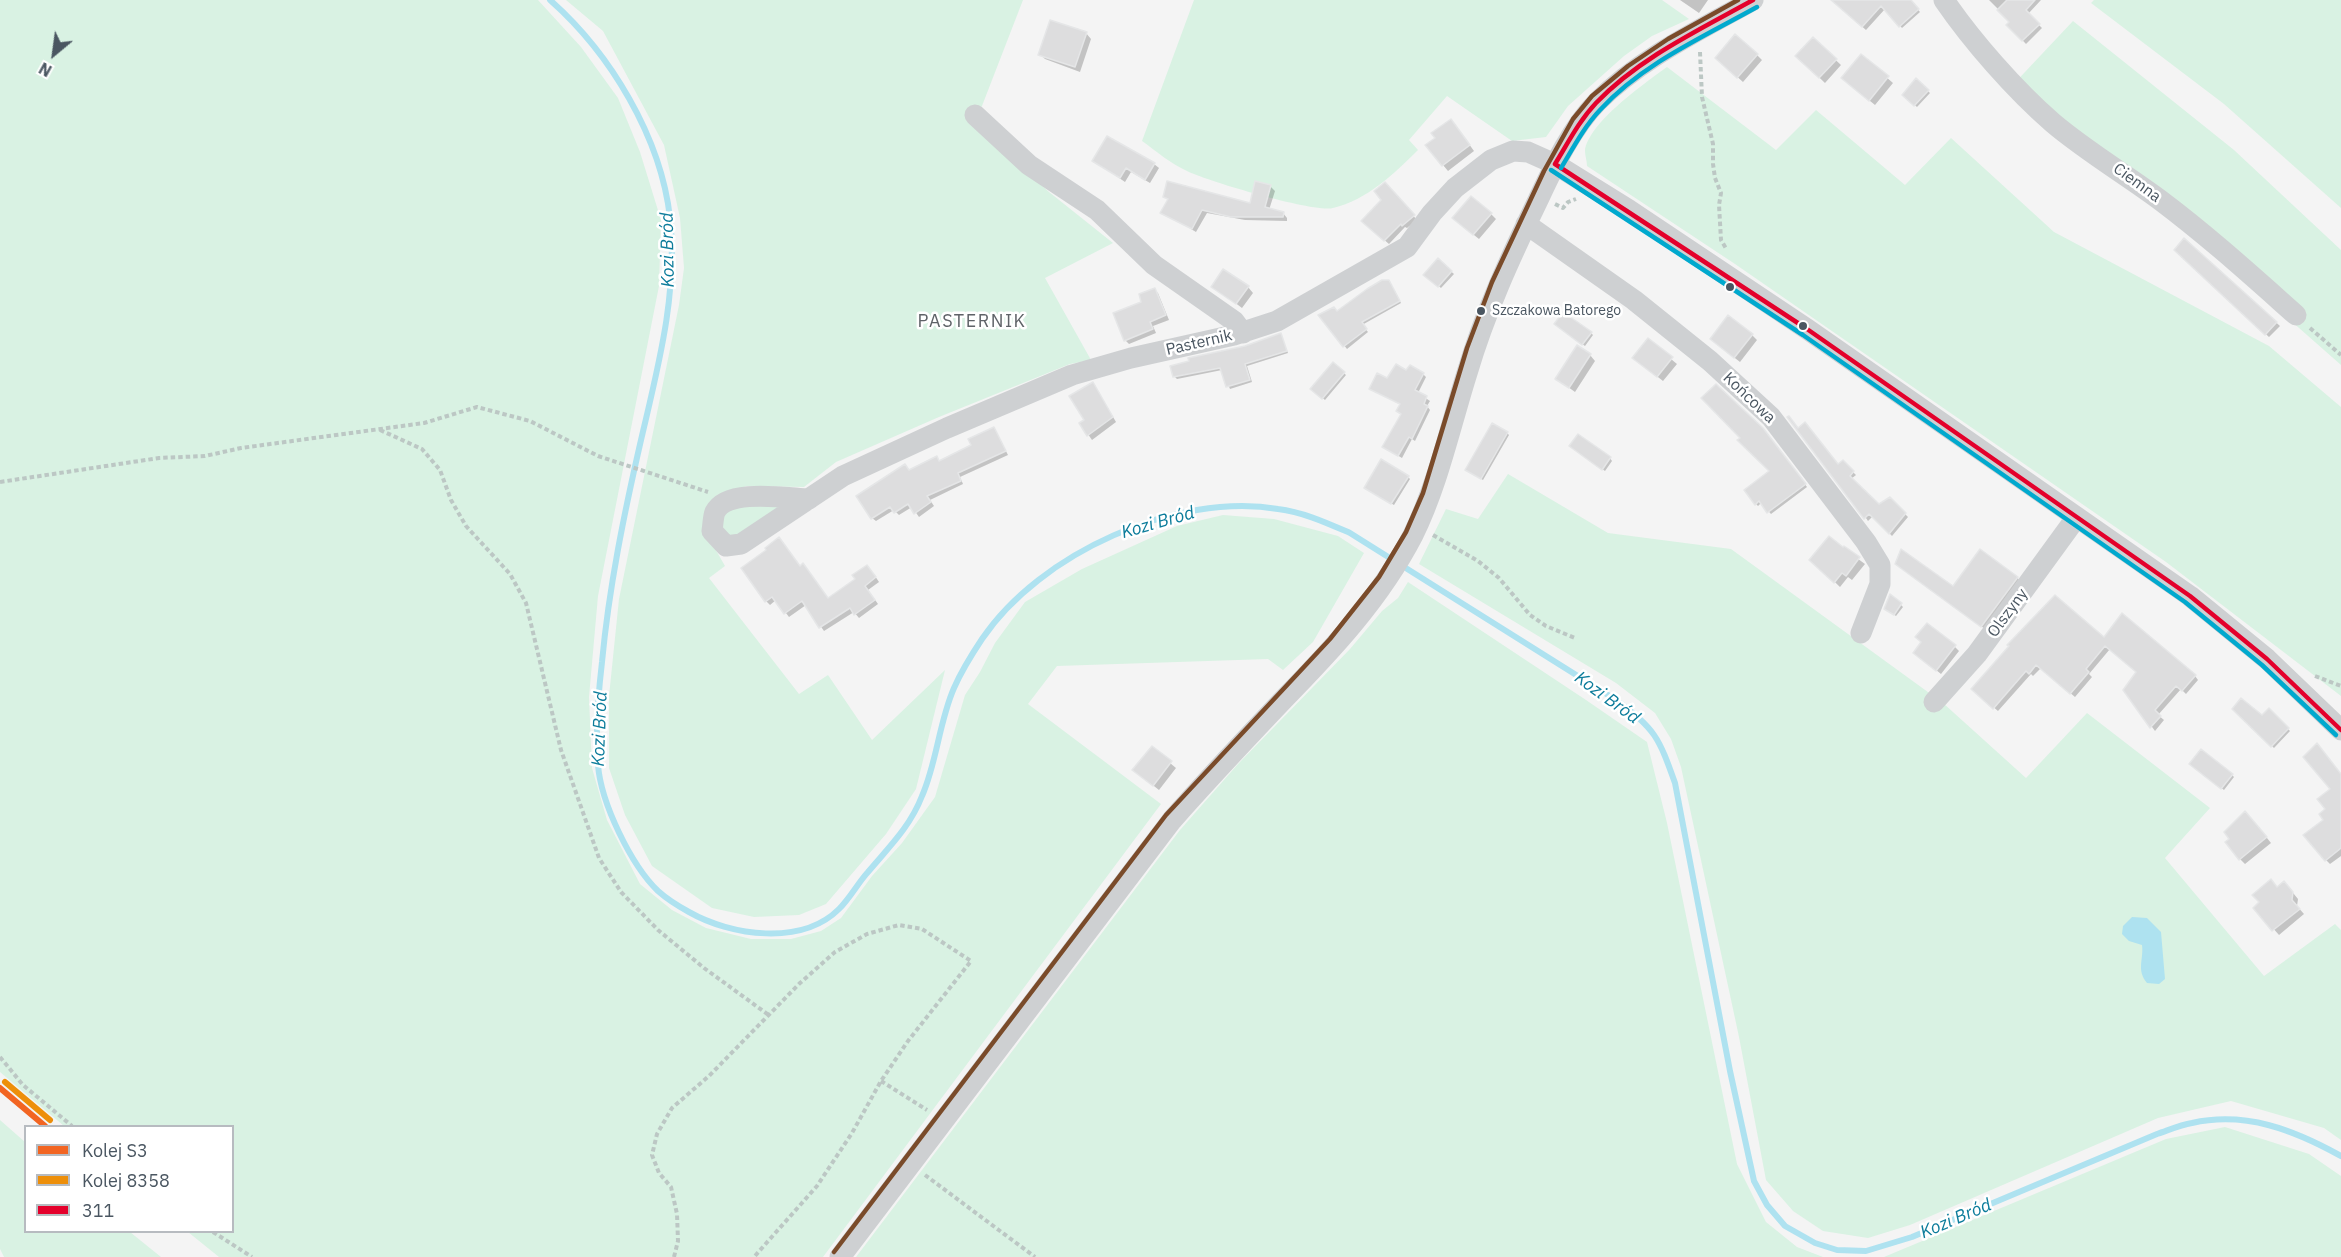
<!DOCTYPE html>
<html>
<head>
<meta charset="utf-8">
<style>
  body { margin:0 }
  #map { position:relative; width:2341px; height:1257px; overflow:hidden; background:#f4f4f4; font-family:"IBM Plex Sans",sans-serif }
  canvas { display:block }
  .legend { position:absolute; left:24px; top:1125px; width:210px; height:108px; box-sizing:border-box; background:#fff; border:2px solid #b7bbc0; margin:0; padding:8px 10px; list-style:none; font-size:18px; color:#4a5661 }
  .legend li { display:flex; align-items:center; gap:12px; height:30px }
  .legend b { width:30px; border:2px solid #b7bbc0 }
  .north { position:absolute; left:24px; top:24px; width:60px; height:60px; -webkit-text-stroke:4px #fff; paint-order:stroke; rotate:209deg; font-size:16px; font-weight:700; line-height:24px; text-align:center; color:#4a5661 }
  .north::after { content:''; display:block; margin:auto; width:21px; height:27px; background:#4a5661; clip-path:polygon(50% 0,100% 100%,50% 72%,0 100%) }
</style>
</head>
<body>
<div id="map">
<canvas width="2341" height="1257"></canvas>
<ul class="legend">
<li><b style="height:8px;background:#f26522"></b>Kolej S3</li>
<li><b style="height:8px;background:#ed8f0a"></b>Kolej 8358</li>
<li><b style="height:8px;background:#e4002b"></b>311</li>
</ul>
<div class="north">N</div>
</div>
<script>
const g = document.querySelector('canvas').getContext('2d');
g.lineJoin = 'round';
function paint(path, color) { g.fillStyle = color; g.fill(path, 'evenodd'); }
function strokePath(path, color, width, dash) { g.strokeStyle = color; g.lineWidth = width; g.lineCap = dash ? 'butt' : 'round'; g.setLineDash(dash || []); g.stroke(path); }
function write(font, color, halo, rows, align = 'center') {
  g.font = font + ' "IBM Plex Sans",sans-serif'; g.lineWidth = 5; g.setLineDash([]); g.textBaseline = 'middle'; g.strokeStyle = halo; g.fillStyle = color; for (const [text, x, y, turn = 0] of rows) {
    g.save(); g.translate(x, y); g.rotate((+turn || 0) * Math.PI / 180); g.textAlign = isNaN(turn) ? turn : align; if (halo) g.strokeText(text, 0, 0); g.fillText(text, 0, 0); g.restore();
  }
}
const green = new Path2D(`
  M0,0H538L581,47L618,98L640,152L661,220L659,286L598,596L589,697L592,768L607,820L640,884L672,910L706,928L751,939H791L821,931L841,918L872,876L902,843L935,797L965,695L980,672L995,643L1025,602L1082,569L1177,526L1223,515L1274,519L1338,536L1364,553L1313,642L1283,670L1268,659L1057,666L1028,704L1161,804L823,1257H219L188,1232H232V1126H64L0,1072Z
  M566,0H1023L975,124L1049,192L1113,243L1045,278L1091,360L1070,364L939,417L836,462L804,487L747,486L723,493L705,531L725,566L709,578L799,694L828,675L872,740L945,670L916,789L886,834L826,904L799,915L754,917L712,908L652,866L625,815L609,768V696L619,599L679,305L684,268L680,218L664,145L603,31Z
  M1194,0H1662L1689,19L1652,36L1624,56L1568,106L1546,137L1512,141L1447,96L1409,140L1418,150C1394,174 1367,200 1333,208C1314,213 1207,181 1187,171C1171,164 1156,151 1142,141Z
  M2094,0H2341V208L2224,104L2091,3Z
  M2073,21L2234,150L2341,250V365L2180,223L2009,89Z
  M1667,67L1776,150L1816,110L1905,185L1951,138L2054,232L2269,346L2341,407V696L2166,562L1735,264L1587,166C1587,161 1585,156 1585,151C1588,123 1645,83 1667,67Z
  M1508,474L1608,533L1731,549L1943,703L2026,778L2087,713L2210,808L2165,858L2264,976L2335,924L2341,930V1140L2324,1128L2231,1101L2158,1118L1910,1225L1868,1238L1823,1231L1793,1211L1766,1180L1739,1037L1681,767L1671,739L1655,713L1616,683L1419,564L1446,509L1478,519Z
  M785,504L737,536L730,538L721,532V514L728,506Z
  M1408,582L1586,700L1647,742L1667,823L1737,1164L1766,1222L1797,1247L1823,1257H856L1180,830L1238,764L1350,649L1382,611L1398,598Z
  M0,1120L25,1142L26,1232H130L161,1257H4L0,1249Z
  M2225,1127L2309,1154L2341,1176V1257H1884L2166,1139Z`);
const water = new Path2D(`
  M2132,917L2147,918L2161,932L2165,979L2159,984L2147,983C2136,970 2144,959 2142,945L2129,941L2122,934L2123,926Z`);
const shadow = new Path2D(`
  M1680,0H1708L1699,13Z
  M1832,0H1909L1920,12L1902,28L1885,9L1866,30Z
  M1989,0H2041L2028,14L2042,28L2026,44L2008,25L2011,22Z
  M1086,33L1091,39L1080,72L1045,59L1040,54Z
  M1813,39L1841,65L1825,83L1797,56Z
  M1757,55L1762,60L1743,82L1722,63Z
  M1862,56L1893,83L1875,105L1848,83Z
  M1916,80L1930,93L1917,107L1904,95Z
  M1456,126L1474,151L1448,171L1443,165L1437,138Z
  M1094,161L1154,164L1159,168L1150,183L1131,172L1125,182Z
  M1385,184L1417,220L1407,228L1405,227L1389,244L1367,225L1383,200Z
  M1270,186L1275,191L1269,210L1283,213L1287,218V221L1245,220L1207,213L1196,232L1162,212L1169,201L1165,197L1251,205Z
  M1491,214L1496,219L1479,239L1459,223Z
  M2185,240L2280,326L2269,337L2176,250Z
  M1438,260L1454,274L1441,288L1425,274Z
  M1391,284L1401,303L1362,325L1368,332L1347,349L1321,316L1337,313Z
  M1213,286L1248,287L1253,293L1242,308Z
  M1154,290L1158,293L1169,320L1153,326L1156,333L1129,344L1125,340L1143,302Z
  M1558,326L1591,333L1593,335L1585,346Z
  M1281,335L1288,353L1247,366L1252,382L1230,389L1222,370L1177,379L1174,376Z
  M1752,335L1757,340L1740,362L1717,344Z
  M1648,340L1677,364L1663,381L1640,363Z
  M1590,355L1595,361L1575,392L1557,379Z
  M1334,364L1346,375L1325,400L1312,389Z
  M1406,371L1423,374L1426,377L1418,393L1430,401L1427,406L1430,410L1415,441L1412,439L1402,458L1387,449L1402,415L1398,411L1401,405L1371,389Z
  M1096,388L1116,422L1092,440L1081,424L1086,421Z
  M994,428L1008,455L960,477L963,484L930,500L934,506L919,517L912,507L899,515L894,510L876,521L872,518L910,471L936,458L940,462L973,446Z
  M1798,429L1839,466L1843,462L1856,475L1851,479L1879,506L1890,499L1908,517L1892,536L1873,516L1868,521L1866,518Z
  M1765,432L1807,487L1771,514L1761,503L1758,506L1756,504L1772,471L1742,438Z
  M1507,433L1509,435L1483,480L1469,472Z
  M1573,448L1610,458L1612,461L1605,471Z
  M1408,477L1410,479L1394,505L1368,490Z
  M1829,538L1865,564L1852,580L1848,577L1840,587L1811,559Z
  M1900,567L1954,589L2017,577L2020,581L1985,629Z
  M800,568L829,599L871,570L879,582L868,590L878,604L859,618L854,612L824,631L806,605L789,617L776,600L770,605L766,601Z
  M1901,605L1903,607L1896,616L1888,610Z
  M2105,640L2195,676L2198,680L2186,694L2181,689L2158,715L2164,720L2155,731L2125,690L2138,672L2110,649L2089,674L2092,677L2075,697L2041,668L2033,676L2031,674L1998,711L1977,693L2010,646Z
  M1923,642L1955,647L1959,651L1941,674L1920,657Z
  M2234,709L2262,717L2269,710L2290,731L2274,748Z
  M1152,748L1176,768L1159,790L1140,775Z
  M2193,766L2232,775L2234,777L2224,790Z
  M2341,775V856L2330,864L2326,860L2325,820L2332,789Z
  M2251,818L2271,843L2245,864L2240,859Z
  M2289,888L2298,899L2297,906L2304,914L2279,935L2255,908L2278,889Z`);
const stream = new Path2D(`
  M550,0C610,53 661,137 670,218C678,293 658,367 641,440C624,514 609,587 602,662C598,696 595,731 598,765C601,803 631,865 658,891C667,899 678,906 689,912C731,936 802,946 839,909C850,898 858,883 868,872C889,847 910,827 922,796C937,762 939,722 954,688C961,672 972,654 982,639C1040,553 1176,492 1278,509C1303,512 1327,523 1350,533L1616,700C1655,728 1659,738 1675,783L1730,1071L1754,1181L1767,1205L1785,1226L1815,1243L1837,1250L1866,1251L1912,1237L2157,1134C2169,1130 2180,1125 2192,1123C2246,1111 2294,1130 2341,1156`);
const building = new Path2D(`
  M1831,0H1911L1919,9L1899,27L1881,6L1862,27Z
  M2007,0H2035L2026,10L2040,24L2022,41L2006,25L2009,22L1997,10Z
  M1050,20L1087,32L1075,67L1038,55Z
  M1735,34L1758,54L1737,78L1715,58Z
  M1813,37L1837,59L1819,78L1795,56Z
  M1861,54L1889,76L1869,101L1841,78Z
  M1916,78L1929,90L1914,106L1902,95Z
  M1451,119L1470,145L1442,166L1425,145L1435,138L1431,133Z
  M1107,136L1155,163L1145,180L1126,168L1120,178L1092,161Z
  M1167,181L1250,203L1255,181L1271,185L1265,207L1284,212L1283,217H1231L1202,210L1192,229L1160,213L1168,199L1163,197Z
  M1385,182L1415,215L1402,226L1401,224L1384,241L1361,221L1381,200L1374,191Z
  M1471,196L1492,213L1473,235L1452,218Z
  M2184,238L2277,322L2265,335L2174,250Z
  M1438,258L1452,271L1438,287L1423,275Z
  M1223,269L1249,286L1236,304L1211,287Z
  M1382,280H1389L1400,301L1362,322L1367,329L1343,347L1318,315L1334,307L1337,311L1367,289Z
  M1155,288L1166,315L1150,322L1153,329L1124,341L1113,313L1141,302L1139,294Z
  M1563,312L1592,332L1582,345L1554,324Z
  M1728,315L1753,334L1734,358L1710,339Z
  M1281,333L1287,351L1245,364L1250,380L1226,387L1220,368L1173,377L1170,366L1189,361L1188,358L1245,346Z
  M1648,338L1673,357L1657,377L1632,358Z
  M1577,345L1591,354L1569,388L1555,379Z
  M1333,362L1345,372L1322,399L1310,389Z
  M1396,364L1406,370L1410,365L1424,373L1415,390L1427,396L1424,404L1428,406L1412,439L1409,437L1398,456L1382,447L1401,414L1396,411L1400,404L1369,389L1377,373L1387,378Z
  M1093,382L1113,417L1087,436L1079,423L1084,420L1069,396Z
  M1716,384L1763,428L1806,484L1767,513L1759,501L1755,505L1744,490L1769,471L1737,440L1740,438L1701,398Z
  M1789,416L1798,428L1805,422L1838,464L1843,460L1854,471L1850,476L1879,504L1890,497L1906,513L1889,534L1869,514L1864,519L1787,417Z
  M1492,423L1508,432L1481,479L1465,470Z
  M994,427L1006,451L958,473L961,481L927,496L931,502L914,514L908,504L894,513L890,507L871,519L856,496L905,464L909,470L937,456L939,461L971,445L968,439Z
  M1578,434L1611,457L1602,470L1569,446Z
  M1381,459L1409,476L1391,504L1364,488Z
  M1829,536L1843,547L1844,546L1860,557L1846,576L1842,573L1834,583L1809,560Z
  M779,537L800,566L803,563L828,598L855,579L852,575L867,565L876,577L865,586L875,600L854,615L850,608L819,628L802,601L784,614L772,597L765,602L741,568L766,550L765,548Z
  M1901,549L1953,586L1980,549L2018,577L1981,627L1895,564Z
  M1890,594L1902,603L1894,615L1884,609Z
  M2055,595L2104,637L2122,613L2196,675L2182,691L2176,686L2155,710L2161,716L2150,728L2123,690L2136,672L2105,646L2086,669L2089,672L2070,694L2036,665L2029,674L2026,671L1993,709L1971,689L2009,646L2007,645Z
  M1927,623L1956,645L1936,671L1913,653L1921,642L1915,637Z
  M2241,698L2262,715L2269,708L2289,728L2271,747L2232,709Z
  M2317,743L2341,774V848L2325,861L2303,835L2323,820L2319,814L2325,809L2317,799L2330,789L2303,757Z
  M1152,746L1172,761L1153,786L1132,770Z
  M2201,749L2233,774L2221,789L2189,764Z
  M2245,811L2267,837L2239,860L2225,842L2229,839L2224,832Z
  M2271,879L2277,887L2284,881L2293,892L2292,900L2300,909L2272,931L2253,908L2259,902L2252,895Z`);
const path = new Path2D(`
  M1700,52L1702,97L1713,144V164L1715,178L1721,193L1719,205L1721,240L1727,250
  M1555,204L1563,208L1568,202L1576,199
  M2310,328L2341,355
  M380,430L422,449L440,470L451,500L466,526L510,574L526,603L561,750L599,858L621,892L658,930L704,968L770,1016
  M0,482L159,458L205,456L241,448L424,423L477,407L530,421L598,456L708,492
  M1433,535L1478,561L1499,578L1530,615L1546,626L1575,638
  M2315,676L2341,686
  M0,1057L23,1085L72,1126
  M881,1081L927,1110
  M925,1175L1035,1257
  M213,1232L252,1257
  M674,1257L678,1241L677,1214L671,1187L659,1173L652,1155L657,1134L672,1108L709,1076L800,983L835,952L867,934L899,925L922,929L971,961L908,1041L881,1081L852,1133L817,1186L754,1257`);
const minor = new Path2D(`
  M1944,0C1972,41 2015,90 2053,123C2086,151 2125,174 2160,200C2208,236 2252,276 2296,315
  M975,115L1029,165L1097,210L1154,265L1234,321L1243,333
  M1526,224L1634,300L1710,361L1771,417L1866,542L1880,565V584L1861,633
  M809,499C786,498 727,488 715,512C713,517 713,525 712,531L726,546L741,544L843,476L947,428L1072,375L1131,358L1234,335L1277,321L1407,247L1432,213L1455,188L1491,160L1513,151L1528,152L1555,164L1629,210L1807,329L2190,596L2267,659L2341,730
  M1934,702L1977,654L2076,518
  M840,1257L1172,820C1207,780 1244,741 1281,702C1331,651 1380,599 1413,535C1438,484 1450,427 1467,373C1485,312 1511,256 1538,200C1554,166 1571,129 1597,102C1641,58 1700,30 1753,0`);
const bus1 = new Path2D(`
  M1555,164L1807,329L2190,596L2267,659L2341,730
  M1555,164C1568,143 1579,121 1596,103C1639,58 1699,30 1753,0`);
const bus2 = new Path2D(`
  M1561,168C1573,148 1584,127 1600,110C1642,64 1703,37 1757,7
  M1551,170L1803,335L2185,602L2262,665L2336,735`);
const bus3 = new Path2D(`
  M834,1252L1166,815L1330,639L1379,577L1406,532L1423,493L1467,348L1492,282L1544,171L1573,119L1592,96L1628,66L1668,39L1738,0`);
const rail1 = new Path2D(`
  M0,1088L45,1126`);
const rail2 = new Path2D(`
  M5,1082L50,1120`);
const markers = [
  [1730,287,5,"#4a5661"],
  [1481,311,5,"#4a5661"],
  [1803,326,5,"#4a5661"]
];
const busNames = [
  ["Szczakowa Batorego",1492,311]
];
const streetNames = [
  ["Ciemna",2137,183,36],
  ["Pasternik",1199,343,-13],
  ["Końcowa",1749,398,44],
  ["Olszyny",2008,613,-54]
];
const waterNames = [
  ["Kozi Bród",668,250,-91],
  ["Kozi Bród",1158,523,-16],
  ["Kozi Bród",1607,698,36],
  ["Kozi Bród",600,729,-88],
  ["Kozi Bród",1956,1219,-23]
];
const neighbourhoodNames = [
  ["PASTERNIK",972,322]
];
paint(green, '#d9f2e3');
paint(water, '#aee2f0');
paint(shadow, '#0003');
strokePath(stream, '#aee2f0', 6);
paint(building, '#ddddde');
strokePath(building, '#e5e6e7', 1.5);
strokePath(path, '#bcc7c4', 4, [4.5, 3]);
strokePath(minor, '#ced0d2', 21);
strokePath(bus1, '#e4002b', 4.5);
strokePath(bus2, '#00a9ce', 4.5);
strokePath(bus3, '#7a4b2a', 4.5);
strokePath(rail1, '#f26522', 6);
strokePath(rail2, '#ed8f0a', 6);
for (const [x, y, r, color] of markers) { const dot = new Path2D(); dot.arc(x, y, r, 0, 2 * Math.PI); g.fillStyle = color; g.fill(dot); strokePath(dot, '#fff', 2); }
write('14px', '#4a5661', '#fff', busNames, 'left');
write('16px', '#4a5661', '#fff', streetNames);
write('italic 18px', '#0c7c9b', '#fff', waterNames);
g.letterSpacing = '1.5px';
write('18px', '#5f6368', '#fff', neighbourhoodNames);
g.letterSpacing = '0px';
</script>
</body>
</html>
